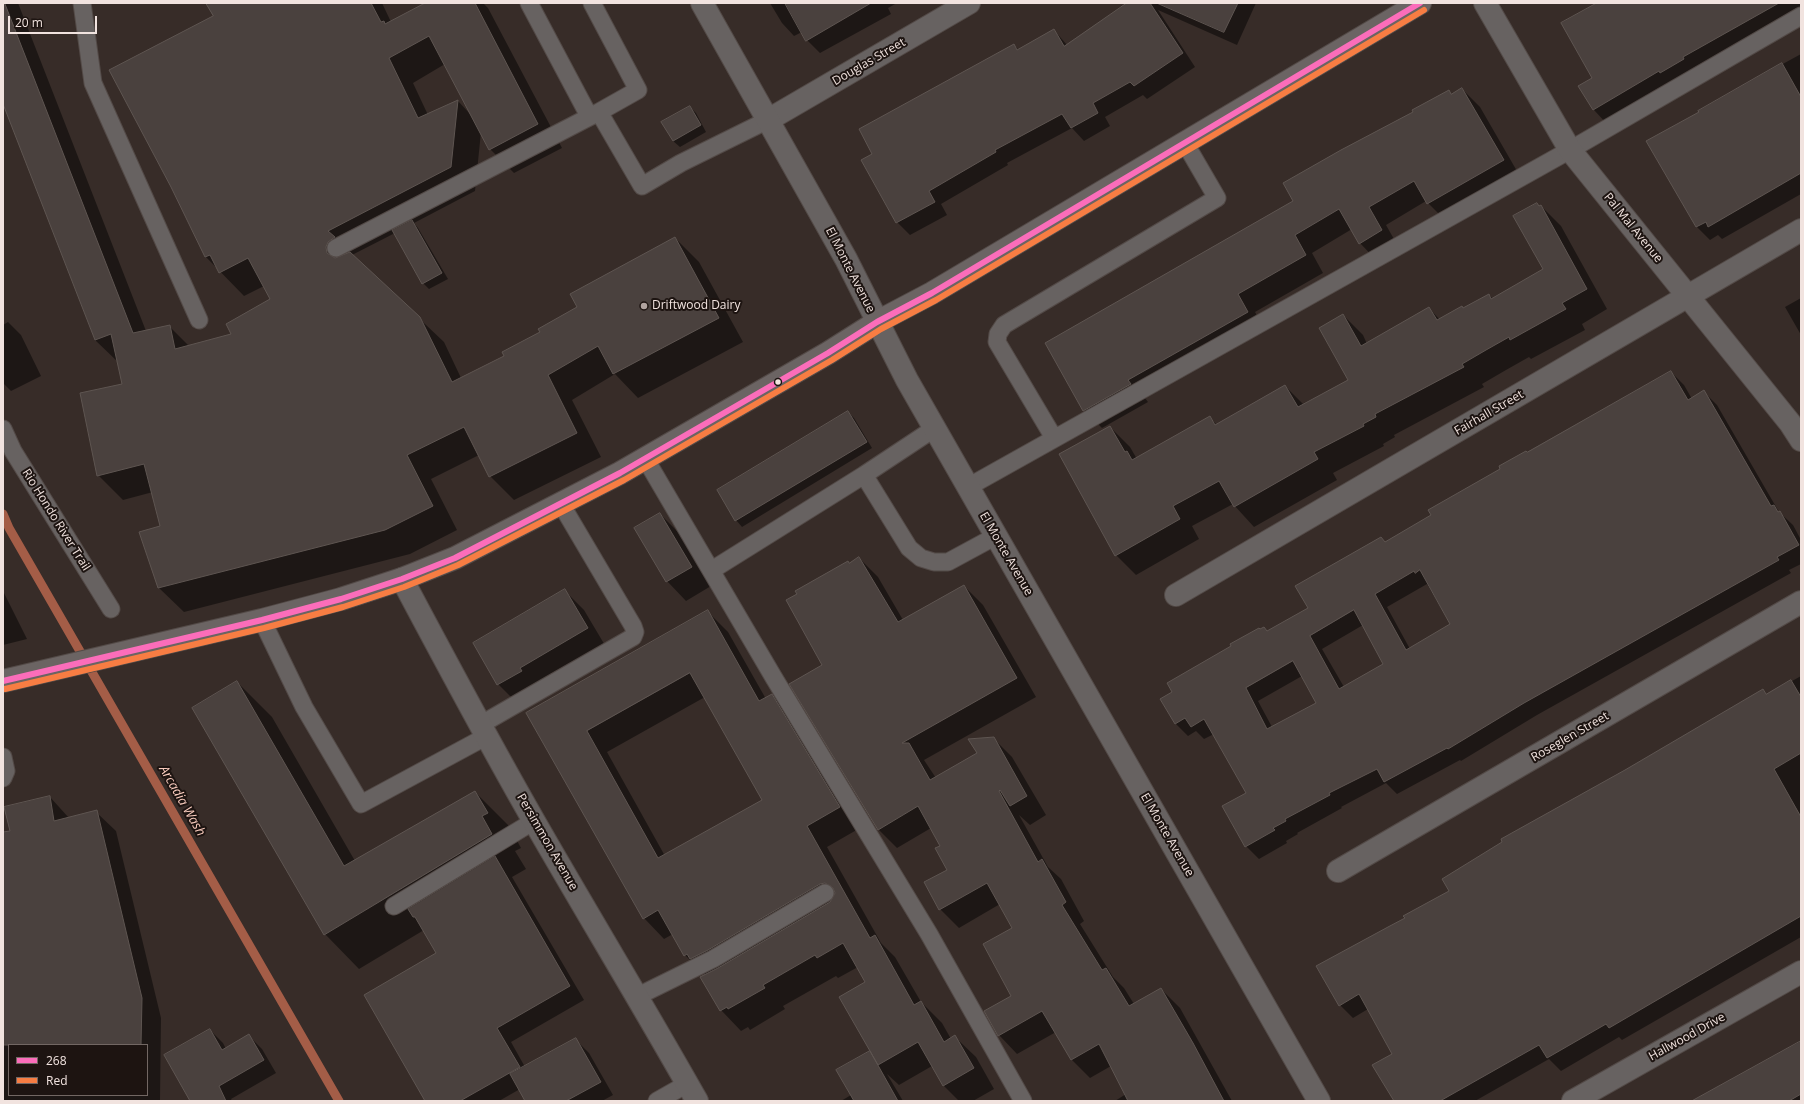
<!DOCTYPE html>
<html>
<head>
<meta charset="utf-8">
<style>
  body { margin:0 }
  #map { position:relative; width:1804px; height:1104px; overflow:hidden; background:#372c28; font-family:"Open Sans",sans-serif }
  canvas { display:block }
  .frame { position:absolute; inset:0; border:4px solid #f1e3df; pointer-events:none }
  .legend { position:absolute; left:8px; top:1044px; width:140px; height:52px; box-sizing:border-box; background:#1d1411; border:1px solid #726763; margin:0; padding:5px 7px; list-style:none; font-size:12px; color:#f1e3df }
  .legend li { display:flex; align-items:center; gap:8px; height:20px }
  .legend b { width:20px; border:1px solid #726763 }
  .scale { position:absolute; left:8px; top:16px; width:89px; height:18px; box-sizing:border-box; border:2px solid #f1e3df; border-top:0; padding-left:5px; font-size:12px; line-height:14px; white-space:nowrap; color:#f1e3df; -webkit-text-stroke:3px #1d1411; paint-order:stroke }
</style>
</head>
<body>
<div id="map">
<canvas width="1804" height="1104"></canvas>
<div class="frame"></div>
<ul class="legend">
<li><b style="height:5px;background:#fb6dba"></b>268</li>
<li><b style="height:5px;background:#f77d43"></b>Red</li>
</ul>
<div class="scale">20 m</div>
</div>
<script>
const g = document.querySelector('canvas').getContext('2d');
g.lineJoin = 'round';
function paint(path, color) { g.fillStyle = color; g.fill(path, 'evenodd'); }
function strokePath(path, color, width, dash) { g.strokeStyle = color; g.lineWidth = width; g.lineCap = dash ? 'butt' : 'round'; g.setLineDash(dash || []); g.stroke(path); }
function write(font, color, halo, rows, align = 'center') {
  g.font = font + ' "Open Sans",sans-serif'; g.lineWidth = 4; g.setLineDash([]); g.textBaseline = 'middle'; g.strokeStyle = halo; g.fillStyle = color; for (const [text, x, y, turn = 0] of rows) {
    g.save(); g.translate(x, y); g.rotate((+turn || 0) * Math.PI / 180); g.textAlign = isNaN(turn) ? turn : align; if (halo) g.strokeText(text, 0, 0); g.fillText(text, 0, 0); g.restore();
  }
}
const shadow = new Path2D(`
  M3,3H18L146,331L169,326L189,346L233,335L271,299L264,286L244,296L206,257L215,16L211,3H382L391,22L427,3H483L488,8L562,148L514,173L490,149L481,132L475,191L414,223L418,228L448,279L429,289L423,283L395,233L352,255L444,342L461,378L505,356L541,333L675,238L699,262L743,342L638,398L615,374L572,400L601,457L514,500L490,476L479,455L431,479L457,530L410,554L184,612L159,588L162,527L153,492L123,500L98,475L123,385L119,363L95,340L3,102ZM445,64L471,115L458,101L428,115L413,83Z
  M770,3H897L888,8L891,14L820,53L807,40L802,32L794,36L782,23Z
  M1129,3H1256L1237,45L1158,10L1195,67L1147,99L1143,95L1105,117L1110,126L1084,141L1072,128L1007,163L1008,165L941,204L947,215L910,235L897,222L874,154L1013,45L1019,50L1054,30L1067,45Z
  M1599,3H1801V10L1606,123L1594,110V78Z
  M1801,54V194L1722,239L1718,235L1710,240L1697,227L1647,142L1701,113L1759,77Z
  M1462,89L1480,107L1521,178L1446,221L1426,201L1386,225L1399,248L1377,261L1360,243L1352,229L1312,253L1323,273L1255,312L1265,330L1145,398L1148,402L1102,428L1084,410L1046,343L1294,201L1415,113L1448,91L1452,95Z
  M690,107L696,113L706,132L680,147L673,141Z
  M1541,206L1561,226L1607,309L1582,324L1585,330L1531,359L1529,357L1506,370L1482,384L1484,387L1394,435L1395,437L1383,444L1384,446L1333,473L1337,480L1254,527L1233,504L1192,526L1199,539L1136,575L1116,555L1110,427L1130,447L1137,459L1210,418L1217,425L1285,386L1304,405L1350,380L1343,315L1363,335L1367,344L1429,308L1440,320L1489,295L1493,299L1544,270L1539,207Z
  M1801,298V335L1785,307Z
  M8,322L21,335L41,376L11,391L3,383V325Z
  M1671,372L1684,385L1692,399L1704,392L1717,405L1779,512L1793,525L1801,540V564L1789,570L1791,573L1537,715L1461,761L1460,760L1397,794L1386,783L1341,807L1342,808L1297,833L1298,834L1286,841L1287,843L1259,859L1246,846L1247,793L1214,734L1204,739L1196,731L1188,736L1175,723L1268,632L1309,608L1381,538L1386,543L1432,515L1527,453ZM1427,584L1451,625L1410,649L1387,607ZM1363,625L1385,665L1344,687L1322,649ZM1302,676L1318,703L1272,727L1258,701Z
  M848,412L854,418L872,448L742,527L736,520L718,491Z
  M660,514L679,533L711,586L686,601L667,581L636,528Z
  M859,558L878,577L903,620L964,586L983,605L1036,697L924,760L936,778L979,754L993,738L1012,757L1046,815L1030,825L1019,815L1048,867L1061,879L1084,921L1080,924L1113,977L1124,988L1134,1004L1161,989L1180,1008L1232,1101H1115L1126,1094L1111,1066L1090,1078L1071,1059L1056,1032L1017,1054L999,1035L1013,996V928L1000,904L959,928L940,909L949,870L941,846L931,828L897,848L878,829L824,666L850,564Z
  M3,591L27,639L3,645Z
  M565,591L584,610L606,647L517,703L498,684Z
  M707,611L728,632L766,699L772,695L792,716L860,828L827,847L881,943L895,957L921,1002L942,1023L951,1039L955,1037L976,1057L994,1089L973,1101H959L943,1085L932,1066L899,1085L887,1074L903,1101H841L851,1095L869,1053L874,1057L867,983L858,967L838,978L836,976L783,1006L785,1009L750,1030L748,1027L741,1031L721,1010L705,975L685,955L673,934L664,939L644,918L528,713ZM705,697L763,800L665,856L607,752Z
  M1801,676V937L1622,1040L1619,1037L1561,1071L1549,1059L1475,1101H1394V1054L1368,1009L1353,1018L1340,1005L1389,928L1450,892L1625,771L1763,690L1767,695Z
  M237,682L272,717L355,861L475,792L509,826L521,848L515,851L526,869L512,877L584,1000L511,1042L525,1067L576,1040L589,1053L613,1095L602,1101H526L520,1089L499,1101H432L437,953L424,930L359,969L325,934Z
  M50,797L69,818L96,812L116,831L161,1018L160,1100L3,1101V833L11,831ZM9,1045H147V1095H9Z
  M210,1030L223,1043L226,1049L249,1036L262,1049L276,1073L231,1099L232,1101H191Z
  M1801,1040V1101H1696L1783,1052Z`);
const stream = new Path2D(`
  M3,514L9,528L339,1101`);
const building = new Path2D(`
  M206,3H371L381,22L384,21L385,24L425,3H475L538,124L489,150L429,36L389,58L418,118L458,100L451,167L328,231L335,237L328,242L326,247L327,253L335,258L350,252L420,317L452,382L504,356L502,352L540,332L538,329L577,307L570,294L675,237L719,318L613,374L598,346L548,375L577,433L489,477L464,427L407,455L433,506L385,530L158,588L139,532L160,526L144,464L97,476L80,393L122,384L111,334L95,340L3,104V4H5L133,333L170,325L175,349L231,334L226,324L270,299L248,258L219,273L210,255L205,257L171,187L109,70L213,16Z
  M785,3H871L806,41Z
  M1127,3H1150L1183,53L1134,86L1130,82L1093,103L1098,113L1071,128L1062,114L995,150L996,152L929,191L935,202L896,223L861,160L872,154L859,129L1014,44L1017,50L1054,29L1064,46Z
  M1157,3H1238L1224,32Z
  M1597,3H1779L1683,57L1684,59L1660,73L1659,71L1593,110L1578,86L1592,78L1561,23Z
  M1782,63L1801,97V173L1708,227L1706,222L1696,227L1646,141L1699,112L1698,111Z
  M1462,88L1504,160L1427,204L1414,181L1369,207L1382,230L1359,244L1339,209L1295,235L1306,255L1238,294L1248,312L1128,380L1131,384L1083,411L1045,343L1293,201L1283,183L1341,150L1413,112L1412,110L1449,90L1451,94Z
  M690,106L701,125L673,141L661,122Z
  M1537,203L1539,206L1541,205L1587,289L1562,303L1566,309L1510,340L1509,337L1486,350L1462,364L1464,367L1375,414L1376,417L1363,424L1364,426L1314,452L1318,459L1234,507L1219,481L1173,506L1180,519L1115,556L1059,454L1110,426L1125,452L1127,451L1132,460L1210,416L1215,425L1285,385L1298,407L1348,380L1319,328L1343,314L1361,346L1429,307L1437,320L1462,306L1463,308L1489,294L1491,299L1543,269L1513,216Z
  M412,220L442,273L422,284L392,230Z
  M1671,371L1688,400L1704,390L1771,506L1774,505L1778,512L1780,511L1799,545L1777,557L1779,560L1524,703L1448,749L1447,748L1384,782L1377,769L1329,793L1330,795L1285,819L1286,821L1273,828L1275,830L1245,847L1222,806L1246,793L1204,719L1191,727L1185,718L1175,724L1160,699L1172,692L1167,683L1231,646L1230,644L1259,628L1260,629L1264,627L1267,631L1308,608L1295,586L1381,537L1385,542L1431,515L1428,510L1500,469L1499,466L1526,451L1527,452ZM1420,570L1450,624L1406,650L1375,594L1414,571L1415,573ZM1354,610L1383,664L1339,689L1310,636ZM1293,661L1316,703L1267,729L1246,688Z
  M848,411L867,442L735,521L717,490Z
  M660,513L692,567L666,582L634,528Z
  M859,557L898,622L964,585L1017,678L902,743H909L930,780L977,753L968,739L994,737L1027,796L1010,806L1000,790L999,791L1038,862L1042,859L1066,902L1062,905L1102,970L1106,968L1129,1006L1161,988L1193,1043L1224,1101H1128L1099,1044L1071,1060L1042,1011L998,1036L984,1011L1011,996L983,944L1012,928L987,883L939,910L924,882L947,870L935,848L940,846L918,806L878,830L789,684L822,665L786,600L797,594L795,591L848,561L849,563Z
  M565,589L588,628L520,668L522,671L497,685L473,643Z
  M708,610L759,701L772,694L840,807L807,826L870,938L875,935L914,1005L921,1001L944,1042L955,1035L974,1068L943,1086L918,1042L878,1065L839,997L865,982L843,943L817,958L815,955L763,985L765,988L728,1009L727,1007L720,1011L700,977L718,968L830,902L835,893L833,888L825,883L820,884L708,950L690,959L687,954L684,956L658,910L643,919L526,713ZM690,673L762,800L658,858L587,731Z
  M1791,680L1801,697V753L1774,769L1801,817V916L1609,1028L1606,1024L1547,1058L1539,1045L1440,1101H1394L1372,1065L1392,1054L1359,994L1339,1006L1316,966L1388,927L1405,918L1403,916L1449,891L1442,879L1502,842L1501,839L1625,770L1763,689L1766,694Z
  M237,681L344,866L475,791L488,813L482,816L492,834L324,935L192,708Z
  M50,796L54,821L97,810L142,998L141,1045H3V832L10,831L4,807Z
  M495,856L570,986L497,1028L520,1067L460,1101H425L364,995L436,953L415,917H413L408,909Z
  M210,1029L222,1050L249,1034L264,1060L219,1086L226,1101H190L164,1055Z
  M576,1038L601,1082L566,1101H525L510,1074Z
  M1801,1041V1094L1789,1101H1692Z
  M870,1051L898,1101H854L836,1070Z`);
const service = new Path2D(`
  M82,3L93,83L199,320
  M529,3L589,116
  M592,3L638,90L599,112
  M336,248L599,112L642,186L681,163L768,120
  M3,429L13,451L111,609
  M1054,438L997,342L998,334L1004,325L1217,198L1185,143
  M645,458L774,678L929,934L1023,1101
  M864,475L909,548L921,558L934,562H948L996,536
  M968,487L1570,150L1801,16
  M712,570L864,475L935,428
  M262,620L304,707L361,804L487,736
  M480,725L633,637L635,632L633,626L561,504
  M3,757L6,771L3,778
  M394,906L534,821
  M638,996L713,959L825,893
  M657,1101L687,1084`);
const minor = new Path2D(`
  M1485,3L1570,150L1790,423L1801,440
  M768,120L969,3
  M402,579C445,660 488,741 534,821C588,915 644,1007 697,1101
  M1176,595L1801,230
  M1338,871L1801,602
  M1573,1101L1801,972`);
const tertiary = new Path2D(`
  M702,3L846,259L907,380L1319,1101`);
const secondary = new Path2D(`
  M3,681L262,620L341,599L402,579L455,558L620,473L828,353L877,322L932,293L1420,3`);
const bus1 = new Path2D(`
  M3,681L262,620L341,599L402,579L455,558L620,473L828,353L877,322L932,293L1420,3`);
const bus2 = new Path2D(`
  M5,689L264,628L343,607L404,587L458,565L624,480L832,360L881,329L936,300L1424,10`);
const markers = [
  [644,306,4,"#b0a39f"],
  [778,382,3.5,"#f1e3df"]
];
const streetNames = [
  ["Douglas Street",869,62,-30],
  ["Pal Mal Avenue",1633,228,51],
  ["El Monte Avenue",850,270,63],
  ["Fairhall Street",1489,413,-30],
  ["Rio Hondo River Trail",56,520,58],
  ["El Monte Avenue",1006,554,60],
  ["Roseglen Street",1570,737,-30],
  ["El Monte Avenue",1167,835,60],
  ["Persimmon Avenue",547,842,60],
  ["Hallwood Drive",1687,1037,-29]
];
const poiNames = [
  ["Driftwood Dairy",652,306]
];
const waterNames = [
  ["Arcadia Wash",182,801,60]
];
paint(shadow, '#0007');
strokePath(stream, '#a45d47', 9);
paint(building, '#4a413e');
strokePath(building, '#5e5551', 1);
strokePath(service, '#534a47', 19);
strokePath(minor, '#534a47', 24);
strokePath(tertiary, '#534a47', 24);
strokePath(secondary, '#534a47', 24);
strokePath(service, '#676261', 17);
strokePath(minor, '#676261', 22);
strokePath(tertiary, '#676261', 22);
strokePath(secondary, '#6b6463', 22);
strokePath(bus1, '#fb6dba', 6);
strokePath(bus2, '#f77d43', 6);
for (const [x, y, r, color] of markers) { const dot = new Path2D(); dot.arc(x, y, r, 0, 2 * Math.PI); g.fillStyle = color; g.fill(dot); strokePath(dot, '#1d1411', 1.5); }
write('12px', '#f1e3df', '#1d1411', streetNames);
write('12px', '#f1e3df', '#1d1411', poiNames, 'left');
write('italic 13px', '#f9ccbe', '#1d1411', waterNames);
</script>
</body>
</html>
